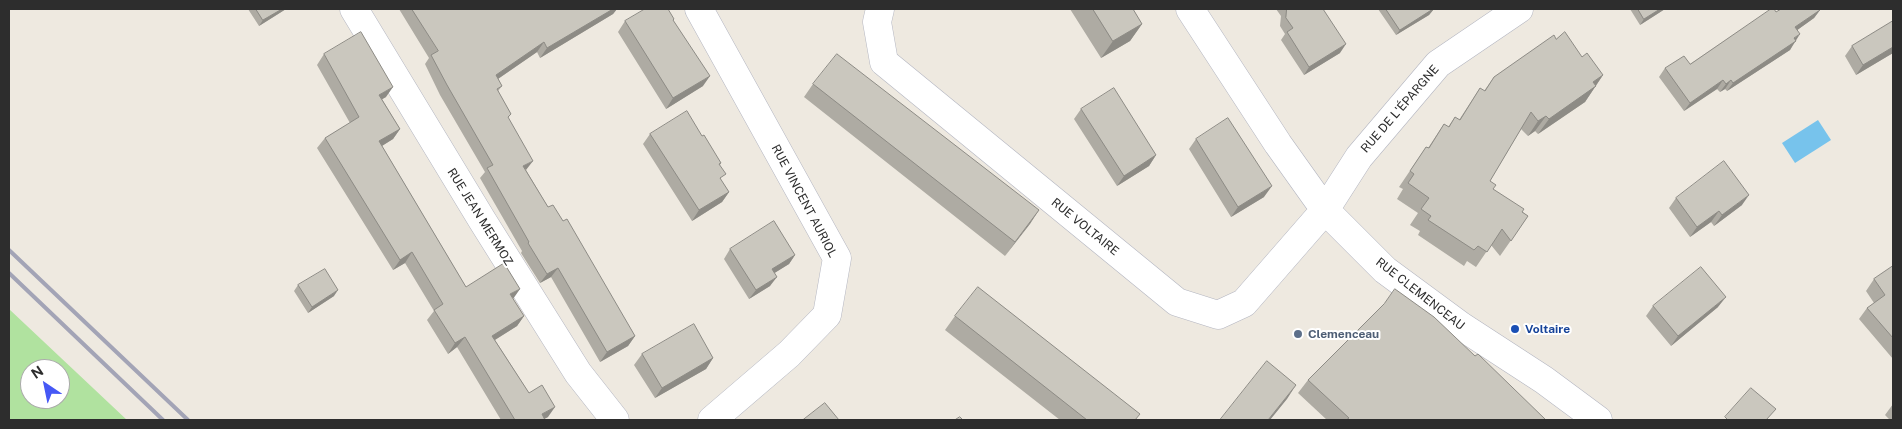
<!DOCTYPE html>
<html>
<head>
<meta charset="utf-8">
<style>
  body { margin:0 }
  #map { position:relative; width:1902px; height:429px; overflow:hidden; background:#eee9e0; font-family:"Public Sans",sans-serif }
  canvas { display:block }
  .frame { position:absolute; inset:0; border:10px solid #2d2d2d; pointer-events:none }
  .north { position:absolute; left:20px; top:359px; width:50px; height:50px; box-sizing:border-box; background:#fff; border:1px solid #ababab; border-radius:50%; rotate:326deg; font-size:14px; font-weight:700; line-height:20px; text-align:center; color:#2d2d2d }
  .north::after { content:''; display:block; margin:auto; width:18px; height:22px; background:#4658f5; clip-path:polygon(50% 0,100% 100%,50% 72%,0 100%) }
</style>
</head>
<body>
<div id="map">
<canvas width="1902" height="429"></canvas>
<div class="frame"></div>
<div class="north">N</div>
</div>
<script>
const g = document.querySelector('canvas').getContext('2d');
g.lineJoin = 'round';
function paint(path, color) { g.fillStyle = color; g.fill(path, 'evenodd'); }
function strokePath(path, color, width, dash) { g.strokeStyle = color; g.lineWidth = width; g.lineCap = dash ? 'butt' : 'round'; g.setLineDash(dash || []); g.stroke(path); }
function write(font, color, halo, rows, align = 'center') {
  g.font = font + ' "Public Sans",sans-serif'; g.lineWidth = 4; g.setLineDash([]); g.textBaseline = 'middle'; g.strokeStyle = halo; g.fillStyle = color; for (const [text, x, y, turn = 0] of rows) {
    g.save(); g.translate(x, y); g.rotate((+turn || 0) * Math.PI / 180); g.textAlign = isNaN(turn) ? turn : align; if (halo) g.strokeText(text, 0, 0); g.fillText(text, 0, 0); g.restore();
  }
}
const green = new Path2D(`
  M9,309L127,420H9ZM30,369H60V399H30Z`);
const water = new Path2D(`
  M1818,120L1831,140L1795,163L1782,143Z`);
const minor = new Path2D(`
  M354,9L482,220L578,373L615,420
  M699,9L837,258L827,315L789,354L712,420
  M880,9L877,22L884,62L1177,302L1218,315L1244,303L1325,210L1359,157L1438,64L1519,9
  M1190,9L1278,144L1325,210L1385,270L1461,326L1544,380L1598,420`);
const rail = new Path2D(`
  M9,250L188,420
  M9,273L163,420`);
const wall = new Path2D(`
  M248,9H286L259,26Z
  M399,9H617L613,14L540,58L537,52L498,79L502,86L498,91L511,114L508,118L526,170L548,207L635,336L628,346L600,362L551,277L540,283L521,253L522,251L480,178L485,172L440,95L425,64L429,58Z
  M1070,9H1133L1142,24L1130,41L1101,58Z
  M1276,9H1323L1340,53L1304,75L1281,40L1285,34L1280,26L1281,16Z
  M1378,9H1434L1429,15L1396,35Z
  M1630,9H1665L1640,25Z
  M1820,10L1814,18L1797,30L1795,40L1790,50L1727,91L1725,89L1720,92L1717,89L1684,111L1659,77L1665,68L1690,64L1776,12Z
  M673,20L703,86L666,109L618,32L625,21Z
  M1893,21V53L1856,75L1845,56L1852,46Z
  M1556,39L1582,57L1603,75L1585,102L1538,134L1535,131L1528,136L1521,129L1490,181L1493,189L1528,216L1500,256L1491,245L1476,267L1467,261L1464,266L1418,235L1420,231L1410,225L1418,213L1397,199L1403,189L1399,187L1426,147L1428,148L1444,124L1448,127L1455,117L1459,120L1480,88L1484,91L1494,77Z
  M324,54L386,97L382,99L400,129L393,139L382,146L466,287L513,299L524,316L517,326L495,340L529,393L548,417L544,419L545,420H501L457,347L448,354L427,320L434,311L405,263L393,270L317,148L325,138L350,123L317,65Z
  M813,84L1039,210L1005,256L804,97Z
  M1081,109L1156,155L1149,166L1117,186L1074,119Z
  M650,134L702,136L721,163L720,165L721,180L729,192L722,202L692,221L643,144Z
  M1196,139L1264,197L1231,217L1189,149Z
  M1676,198L1742,205L1714,226L1711,222L1690,237L1669,208Z
  M730,249L795,255L789,264L774,273L770,286L749,299L724,259Z
  M1893,266V359L1859,319L1867,308L1874,303L1866,291L1874,279Z
  M298,285L334,296L308,313L294,291Z
  M1653,306L1718,307L1671,346L1646,316Z
  M955,316L1136,420H1060L945,330Z
  M642,354L713,358L706,369L655,398L634,365Z
  M1475,356L1546,420H1327L1298,393L1308,380Z
  M1893,404V420H1890L1885,415Z`);
const shadedWall = new Path2D(`
  M282,9H286L259,26L263,20Z
  M613,9H617L613,14L540,58L547,48Z
  M1431,9H1434L1429,15L1396,35L1400,30Z
  M1660,9H1665L1640,25L1644,19Z
  M1820,10L1814,18L1789,36L1795,27Z
  M1142,24L1130,41L1101,58L1113,41Z
  M1800,34L1790,50L1727,91L1733,83Z
  M544,42L537,52L489,85L496,75Z
  M1346,44L1340,53L1304,75L1309,67Z
  M1893,47V53L1856,75L1863,65Z
  M1603,75L1585,102L1538,134L1549,119L1593,82Z
  M710,76L703,86L666,109L673,98Z
  M1723,80L1717,89L1684,111L1690,103Z
  M1731,80L1725,89L1720,92L1726,84Z
  M393,87L386,97L372,105L379,95Z
  M1546,116L1535,131L1528,136L1538,121Z
  M400,129L393,139L372,152L379,141Z
  M1156,155L1149,166L1117,186L1124,176Z
  M533,161L526,170L523,166Z
  M1272,186L1264,197L1231,217L1238,207Z
  M729,192L722,202L692,221L699,210Z
  M1749,195L1742,205L1714,226L1722,215Z
  M1039,210L1030,224L1005,256L1015,242Z
  M1719,211L1711,222L1690,237L1697,227Z
  M412,252L405,263L393,270L400,260Z
  M795,255L789,264L765,279L772,269Z
  M558,268L551,277L540,283L547,274Z
  M777,277L770,286L749,299L756,290Z
  M520,289L513,299L510,294Z
  M338,290L334,296L308,313L312,307Z
  M1726,297L1718,307L1671,346L1678,336Z
  M524,316L517,326L485,346L492,336Z
  M635,336L628,346L600,362L607,352Z
  M465,337L457,347L448,354L455,343Z
  M713,358L706,369L655,398L662,388Z
  M1296,385L1287,399L1270,420H1268Z
  M555,407L548,417L542,420V414Z`);
const building = new Path2D(`
  M256,9H282L263,20Z
  M412,9H613L547,48L544,42L496,75L502,86L497,89L511,114L508,117L533,161L523,166L548,207L553,205L563,221L567,219L635,336L607,352L558,268L547,274L528,243L529,242L487,168L493,165L447,85L431,55L438,51Z
  M645,9H668L674,19L673,20L710,76L673,98L625,21Z
  M1093,9H1133L1142,24L1113,41Z
  M1287,9H1323L1346,44L1309,67L1287,32L1293,28L1286,18Z
  M1386,9H1433L1400,30Z
  M1638,9H1660L1644,19Z
  M1771,9H1774L1776,12L1781,9H1820V10L1795,27L1800,34L1794,38L1796,41L1733,83L1731,80L1726,84L1723,80L1690,103L1665,68L1684,56L1690,64Z
  M1893,21V47L1863,65L1852,46Z
  M361,32L393,87L379,95L400,129L379,141L466,287L504,263L520,289L510,294L524,316L492,336L529,393L542,385L555,407L542,414L545,420H515L465,337L455,343L434,310L443,304L412,252L400,260L325,138L359,117L324,54Z
  M1565,32L1582,57L1587,53L1603,75L1593,82L1596,86L1549,119L1546,116L1538,121L1531,112L1490,181L1496,185L1493,189L1524,209L1522,212L1528,216L1511,241L1502,229L1487,252L1478,246L1474,250L1428,220L1431,216L1421,209L1429,198L1408,183L1414,174L1410,171L1426,147L1429,148L1444,124L1449,127L1455,117L1460,120L1480,88L1485,91L1494,77L1554,35L1556,39Z
  M837,54L1039,210L1015,242L813,84Z
  M1114,88L1156,155L1124,176L1081,109Z
  M687,111L702,136L704,135L721,163L719,164L726,174L720,178L729,192L699,210L650,134Z
  M1228,118L1272,186L1238,207L1196,139Z
  M1724,161L1749,195L1722,215L1719,211L1697,227L1676,198Z
  M774,221L795,255L772,269L777,277L756,290L730,249Z
  M1893,266V338L1867,308L1885,295L1874,279Z
  M1701,267L1726,297L1678,336L1653,306Z
  M325,269L338,290L312,307L298,285Z
  M978,287L1140,414L1135,420H1087L955,316Z
  M1395,289L1434,317L1475,356L1478,354L1546,420H1346L1349,418L1308,380L1384,304Z
  M694,324L713,358L662,388L642,354Z
  M1267,361L1296,385L1268,420H1220Z
  M1751,388L1776,409L1766,420H1728L1725,417Z
  M825,403L839,420H803Z
  M960,417L963,420H955Z`);
const markers = [
  [1515,329,5,"#1a4fb4"],
  [1298,334,5,"#5c6f8a"]
];
const streetNames = [
  ["RUE DE L'ÉPARGNE",1400,109,-49],
  ["RUE VINCENT AURIOL",804,201,62],
  ["RUE JEAN MERMOZ",480,217,58],
  ["RUE VOLTAIRE",1085,227,39],
  ["RUE CLEMENCEAU",1420,294,38]
];
const transitNames = [
  ["Voltaire",1525,329]
];
const serviceNames = [
  ["Clemenceau",1308,334]
];
paint(green, '#b0e29f');
paint(water, '#77c3ec');
strokePath(minor, '#b3b5c0', 29);
strokePath(minor, '#fff', 28);
strokePath(rail, '#a3a4b6', 4);
paint(wall, '#aeaba3');
paint(shadedWall, '#8d8b85');
paint(building, '#cac7be');
strokePath(building, '#8d8b85', 1);
for (const [x, y, r, color] of markers) { const dot = new Path2D(); dot.arc(x, y, r, 0, 2 * Math.PI); g.fillStyle = color; g.fill(dot); strokePath(dot, '#fff', 2); }
write('12px', '#2d2d2d', '#fff', streetNames);
write('bold 12px', '#164399', '#fff', transitNames, 'left');
write('bold 12px', '#4e5e75', '#fff', serviceNames, 'left');
</script>
</body>
</html>
